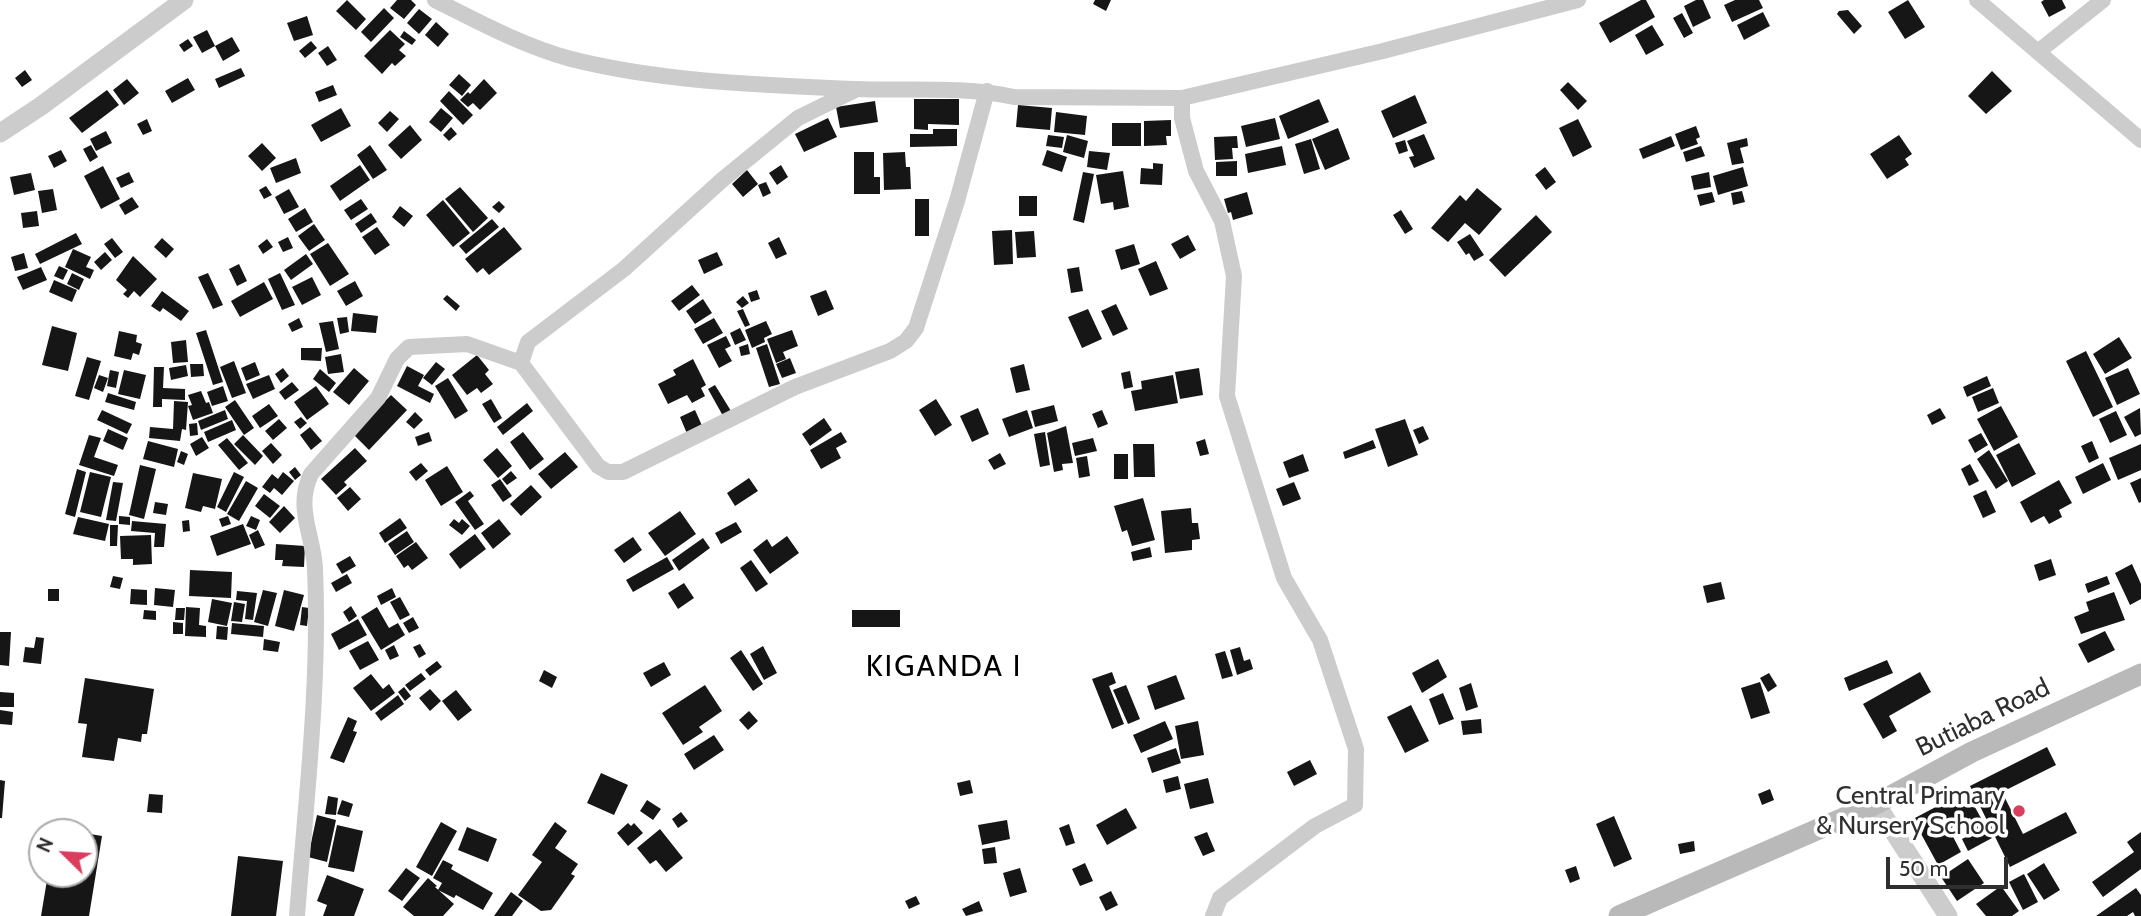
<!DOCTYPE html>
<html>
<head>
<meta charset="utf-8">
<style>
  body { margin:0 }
  #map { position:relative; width:2141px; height:916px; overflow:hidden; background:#fff; font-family:Cabin,sans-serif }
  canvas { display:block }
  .north { position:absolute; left:28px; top:818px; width:70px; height:70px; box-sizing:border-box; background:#fff; border:2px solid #acacac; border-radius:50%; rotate:294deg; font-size:19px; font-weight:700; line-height:28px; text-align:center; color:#2f2f2f }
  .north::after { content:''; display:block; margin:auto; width:24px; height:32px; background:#db3d5f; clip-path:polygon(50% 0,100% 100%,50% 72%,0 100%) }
  .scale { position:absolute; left:1886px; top:857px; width:122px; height:32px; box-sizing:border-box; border:4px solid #2f2f2f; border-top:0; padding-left:9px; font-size:21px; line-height:24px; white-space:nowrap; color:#2f2f2f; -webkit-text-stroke:5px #fff; paint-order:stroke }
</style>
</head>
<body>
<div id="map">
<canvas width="2141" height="916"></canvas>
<div class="north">N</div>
<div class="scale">50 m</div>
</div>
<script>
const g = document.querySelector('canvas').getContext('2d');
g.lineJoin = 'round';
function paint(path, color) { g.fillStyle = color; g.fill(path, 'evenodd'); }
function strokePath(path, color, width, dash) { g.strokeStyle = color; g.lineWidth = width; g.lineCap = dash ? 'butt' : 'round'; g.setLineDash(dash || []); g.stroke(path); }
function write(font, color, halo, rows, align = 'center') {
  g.font = font + ' Cabin,sans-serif'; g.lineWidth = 7; g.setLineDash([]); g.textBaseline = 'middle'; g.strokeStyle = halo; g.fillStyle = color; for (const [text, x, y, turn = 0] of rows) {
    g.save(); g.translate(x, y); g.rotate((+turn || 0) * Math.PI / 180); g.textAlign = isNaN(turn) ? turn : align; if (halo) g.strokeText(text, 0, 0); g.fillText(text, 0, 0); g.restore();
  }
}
const building = new Path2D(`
  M347,0L366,19L356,30L336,11Z
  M397,0H411L416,5L404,19L390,8Z
  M1095,0H1111L1106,11L1093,4Z
  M1641,0H1646L1655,17L1610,43L1599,23Z
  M1696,0H1703L1711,18L1693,27L1684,6Z
  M1735,0H1759L1763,8L1732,22L1724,5Z
  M1908,0L1925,27L1905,39L1888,12Z
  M2044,0H2062L2066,8L2049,17L2041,2Z
  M384,8L394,18L371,42L361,32Z
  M419,9L432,19L419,34L407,23Z
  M1848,10L1862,26L1854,34L1837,14L1839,11Z
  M1763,12L1770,26L1744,40L1737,25Z
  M1682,13L1693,33L1684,38L1673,18Z
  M307,16L313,35L294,41L287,23Z
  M436,22L449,34L438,47L425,35Z
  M1652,25L1664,45L1646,55L1635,35Z
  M207,30L215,46L202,53L193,37Z
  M390,30L405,44L399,50L406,56L395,66L392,63L382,74L364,56Z
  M404,31L416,40L412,45L400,37Z
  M232,37L240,51L223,61L215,46Z
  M188,39L193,46L184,52L179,45Z
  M311,41L317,48L305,58L299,51Z
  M328,46L337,60L327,66L318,53Z
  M241,68L245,76L219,88L215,79Z
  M25,70L32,80L22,87L15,78Z
  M1992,71L2012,91L1986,114L1968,96Z
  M459,74L471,85L462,96L449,85Z
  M188,78L195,90L172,103L165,91Z
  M127,79L139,93L124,105L113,90Z
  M484,79L497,93L480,110L473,103L468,107L460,100L468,92L470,94Z
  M1568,82L1587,101L1578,110L1560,90Z
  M333,85L337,95L319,102L315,92Z
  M107,90L119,105L82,133L69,118Z
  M449,91L473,115L463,125L440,101Z
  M1415,95L1427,123L1393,138L1381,111Z
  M914,99H959V125L928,124V130L914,129Z
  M1319,99L1329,122L1288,139L1279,116Z
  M875,101L878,122L840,128L836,107Z
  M1018,105L1052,108L1050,130L1016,127Z
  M341,108L351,126L321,142L311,125Z
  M441,108L453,118L441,132L429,122Z
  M390,111L399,119L387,132L378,123Z
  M1056,112L1087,116L1085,135L1054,132Z
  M828,118L837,137L804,152L795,134Z
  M1275,118L1280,139L1246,147L1241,126Z
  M147,119L152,131L143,135L137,124Z
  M1578,119L1592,147L1573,157L1559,128Z
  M1171,120V136H1166L1167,145L1144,146V121Z
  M1112,123H1141V146H1112Z
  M410,125L422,140L401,159L388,145Z
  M1696,126L1700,137L1696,139L1698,144L1681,150L1675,134Z
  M451,127L457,134L449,141L443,135Z
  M1338,128L1350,159L1325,170L1312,139Z
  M933,129H957V146L910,147V134H933Z
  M106,131L112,143L96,151L90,139Z
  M1424,134L1435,159L1414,168L1409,157L1414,156L1407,141Z
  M1048,135L1064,137L1062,148L1046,146Z
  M1067,135L1088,141L1084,158L1063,152Z
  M1899,135L1912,154L1905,159L1909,165L1887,179L1870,154Z
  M1237,136L1238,148H1232L1233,159L1215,160L1214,137Z
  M1671,136L1675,146L1643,159L1639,149Z
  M1747,138L1748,146L1740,148L1744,163L1732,165L1727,143Z
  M1311,139L1320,169L1304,174L1295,144Z
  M1405,140L1408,151L1399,154L1395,143Z
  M262,143L276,158L262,171L248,156Z
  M91,145L98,157L90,162L83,149Z
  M370,145L387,170L373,179L357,155Z
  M1282,146L1286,165L1248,173L1245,154Z
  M1701,146L1705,156L1686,162L1683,152Z
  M61,150L67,161L54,168L48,156Z
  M1047,150L1067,157L1062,172L1042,165Z
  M1089,151L1110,153L1107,170L1087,167Z
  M854,152H874V177H880V194H854Z
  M905,152L906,167H910L911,189L884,190L883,153Z
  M296,158L301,173L276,183L270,168Z
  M1237,161V176H1216V162Z
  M1153,163L1163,164L1162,185L1140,184L1141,168L1153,169Z
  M360,165L370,180L340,201L330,186Z
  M781,165L788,177L777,185L769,173Z
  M103,166L120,199L101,209L84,176Z
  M1545,167L1556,182L1546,190L1535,175Z
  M1743,167L1748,186L1718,195L1713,176Z
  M747,170L758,184L743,197L732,184Z
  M1123,171L1129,207L1114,210L1113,202L1101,204L1096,175Z
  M129,172L134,182L121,188L116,178Z
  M1083,172L1094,174L1084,223L1073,220Z
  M1709,172L1711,187L1694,190L1691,176Z
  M31,173L35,190L14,195L10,177Z
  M766,182L771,193L763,197L758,185Z
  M266,186L272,195L264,199L259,190Z
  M460,187L488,218L473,232L445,199Z
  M1477,188L1502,209L1479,235L1465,223L1448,242L1431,228L1460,195L1466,201Z
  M53,189L57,210L42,213L38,191Z
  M289,189L299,207L284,214L275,197Z
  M1742,191L1745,202L1733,205L1731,193Z
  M1247,192L1253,214L1233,220L1231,212L1228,213L1224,199Z
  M1712,192L1715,202L1700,206L1697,195Z
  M1019,196H1037V216H1019Z
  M132,197L139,207L125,215L119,205Z
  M361,199L368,209L351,220L344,210Z
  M915,199H929V236H915Z
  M443,200L470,233L453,247L426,215Z
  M499,201L505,207L499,213L492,207Z
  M400,206L413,216L404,227L392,217Z
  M305,208L313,222L296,232L288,219Z
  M1401,210L1413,229L1405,234L1393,215Z
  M37,211L39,226L23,228L21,213Z
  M371,213L377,222L361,233L355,224Z
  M1536,215L1552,232L1505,277L1489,260Z
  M492,219L499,227L466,254L459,246Z
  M314,224L325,240L309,251L298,236Z
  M377,227L390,245L375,255L362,237Z
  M504,227L522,249L489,275L483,268L477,273L465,259Z
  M1012,230L1013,264L994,265L992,231Z
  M1034,231L1036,257L1017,258L1015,232Z
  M76,233L82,244L40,264L35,254Z
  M1470,234L1484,255L1474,261L1469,253L1466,255L1457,242Z
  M1188,235L1196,250L1180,259L1171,244Z
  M288,237L293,248L283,252L278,242Z
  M779,237L787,254L776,259L768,243Z
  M112,238L123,252L115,258L104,244Z
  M162,238L174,249L166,258L154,247Z
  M267,239L273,247L263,254L258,246Z
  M328,243L349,274L330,286L310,254Z
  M1134,244L1140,264L1121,270L1115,250Z
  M73,249L91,257L86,267L94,270L90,279L65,267Z
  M105,252L112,260L101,270L94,262Z
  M717,252L723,265L704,274L698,260Z
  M24,253L28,268L15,271L11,257Z
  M306,254L313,264L291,280L284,270Z
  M133,256L157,279L140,297L134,291L128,298L123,294L127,290L116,280Z
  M1156,261L1168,289L1150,296L1138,269Z
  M239,264L247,281L237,286L229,269Z
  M59,266L68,270L63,280L54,276Z
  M41,267L47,280L23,290L17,277Z
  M1079,267L1083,291L1071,293L1067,269Z
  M72,273L84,279L79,290L67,284Z
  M208,273L223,305L213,309L198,277Z
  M280,273L295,305L282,310L268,279Z
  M312,277L321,295L302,305L292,287Z
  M54,280L77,290L72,302L49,292Z
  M355,281L363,296L346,306L337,291Z
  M264,282L273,299L240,317L231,301Z
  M692,285L700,295L679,311L671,301Z
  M757,290L760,299L751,302L748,293Z
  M826,290L834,309L818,316L810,296Z
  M162,291L189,311L181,321L163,308L160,312L151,306Z
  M447,295L460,306L456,311L443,299Z
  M743,296L749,303L742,308L736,302Z
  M703,299L712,313L695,324L686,311Z
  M1116,304L1128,329L1113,336L1101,311Z
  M743,309L750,325L745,327L737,311Z
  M1088,309L1102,339L1082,348L1068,317Z
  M353,313L378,316L376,333L351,331Z
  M347,317L349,332L340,334L337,318Z
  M299,318L303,327L292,332L288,324Z
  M714,318L723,333L703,344L694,329Z
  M333,321L339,349L326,352L319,323Z
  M766,321L772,334L764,338L765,342L752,348L745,330Z
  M52,326L77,333L68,371L42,365Z
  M740,328L746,340L735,345L730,333Z
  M206,330L223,382L213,385L196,333Z
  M792,330L798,346L783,352L786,359L776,363L767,339Z
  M119,331L137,335L136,342L142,344L139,355L133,353L131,360L114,356Z
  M726,336L731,346L725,349L732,361L719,368L707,345Z
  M2119,337L2132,358L2105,374L2093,354Z
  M186,340L188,362L173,363L171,342Z
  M748,344L750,354L741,356L739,347Z
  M767,344L780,384L769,387L756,348Z
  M301,348H322L321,361L301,360Z
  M2086,351L2113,407L2093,417L2066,361Z
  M341,354L344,372L328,374L325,357Z
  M477,355L489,370L485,374L493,384L481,393L477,388L467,395L452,375Z
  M87,357L101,361L89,400L75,396Z
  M790,358L796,373L782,378L776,364Z
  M693,359L706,385L701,388L705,396L692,403L687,395L668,404L658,384L676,375L673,370Z
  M234,361L246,393L232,398L220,367Z
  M255,362L260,375L246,381L241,368Z
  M436,362L445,369L432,385L423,378Z
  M190,364H203L204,376L191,377Z
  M1024,364L1030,390L1016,393L1010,368Z
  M186,365L188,376L171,380L169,368Z
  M407,366L424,375L418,386L434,394L430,403L397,386Z
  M154,367H164L163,388L185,389V400L162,399V407H153Z
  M283,368L289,376L281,383L275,374Z
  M354,368L369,381L349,405L333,392Z
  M1199,368L1203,395L1180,399L1175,372Z
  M2128,368L2140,394L2117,405L2105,378Z
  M320,369L336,383L329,392L313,379Z
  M110,370L119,372L116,388L107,386Z
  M124,370L146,375L140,399L118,394Z
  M1130,371L1133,387L1124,389L1121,373Z
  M99,375L108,378L103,392L94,388Z
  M269,375L275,389L253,399L246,384Z
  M1173,375L1178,403L1135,411L1131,391L1142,389L1141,381Z
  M1987,376L1991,386L1967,397L1963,387Z
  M448,378L468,411L455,419L435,386Z
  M292,382L299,390L285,400L279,392Z
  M715,385L731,411L723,416L708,389Z
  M223,386L228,401L212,406L207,392Z
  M316,386L329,404L307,420L294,402Z
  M1993,388L1999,403L1978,412L1972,397Z
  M201,391L206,403L209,402L213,413L193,420L188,406L192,405L188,395Z
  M108,393L136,402L134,410L105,402Z
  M391,395L407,410L369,450L353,434Z
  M491,399L502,418L494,423L482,404Z
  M936,399L952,425L935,436L919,410Z
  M235,400L254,428L244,435L225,407Z
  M174,401L188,402L186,430L182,429L180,441L149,438L150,427L173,429Z
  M527,403L533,411L503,435L497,427Z
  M269,404L278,416L260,428L252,416Z
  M1054,405L1058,421L1035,427L1031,411Z
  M2001,406L2018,437L1994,451L1977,419Z
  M978,408L989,434L972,442L960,416Z
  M1940,408L1946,418L1932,425L1927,415Z
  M2140,408L2141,434L2135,437L2124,417Z
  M102,410L132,424L127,434L97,420Z
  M225,410L228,419L201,430L198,421Z
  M695,410L704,430L688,436L680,417Z
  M1027,410L1033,428L1009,437L1002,419Z
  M1102,410L1108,424L1098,428L1092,414Z
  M2116,411L2127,435L2110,443L2099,419Z
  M415,412L423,420L414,429L406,422Z
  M301,417L307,423L300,429L294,422Z
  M824,418L832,430L810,446L802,434Z
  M279,419L287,428L273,440L265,431Z
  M1405,419L1418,455L1388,467L1375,429Z
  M232,420L236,430L208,442L204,432Z
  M197,423L198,435L190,436L189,424Z
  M1066,426L1073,463L1062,464L1063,470L1054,472L1047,433Z
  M1423,426L1429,439L1419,444L1413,430Z
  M310,427L322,441L311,450L300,435Z
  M108,429L128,438L123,450L103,441Z
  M429,432L432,441L418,446L415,437Z
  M523,432L544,459L530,470L510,442Z
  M841,432L847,442L836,448L841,458L821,469L810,450Z
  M1045,432L1050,465L1040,467L1034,434Z
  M1981,433L1988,445L1975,453L1968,440Z
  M89,435L101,438L94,457L118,465L114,476L79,465Z
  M243,435L263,456L255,465L234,444Z
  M202,437L209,448L196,456L190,444Z
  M227,438L248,463L239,470L218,445Z
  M1093,438L1097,451L1075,456L1072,443Z
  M1205,439L1209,454L1200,456L1196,442Z
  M1373,440L1376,448L1345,459L1343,452Z
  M148,441L178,449L174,467L143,459Z
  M2092,441L2099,458L2089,463L2081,446Z
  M271,443L282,455L273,464L262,451Z
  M2019,443L2036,474L2012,487L1996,455Z
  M1133,444H1154L1155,477H1134Z
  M2141,444V470L2118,480L2109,458Z
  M355,448L367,461L344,482L347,485L336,495L321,479Z
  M497,448L512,466L498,478L483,460Z
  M1989,450L2008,481L1996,489L1977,459Z
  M181,451L188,454L184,465L177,462Z
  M565,452L578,467L551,489L538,474Z
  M1000,453L1006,464L994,470L988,460Z
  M1114,454H1128V479H1114Z
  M1303,454L1309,471L1289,478L1283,462Z
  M1087,456L1090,476L1079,478L1076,458Z
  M421,463L428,471L416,481L409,472Z
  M2103,463L2111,480L2083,494L2075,477Z
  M1970,464L1979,481L1969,486L1961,469Z
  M140,465L156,469L144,519L129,515Z
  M447,466L463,492L441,506L425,480Z
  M295,467L301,475L295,480L289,472Z
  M77,469L86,472L75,517L65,514Z
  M511,471L517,478L507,485L502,479Z
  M90,472L111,477L101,517L80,512Z
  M234,472L244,477L226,512L217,507Z
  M283,472L294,481L282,495L274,488L270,493L262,487L272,474L278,479Z
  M193,473L222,479L215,509L203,506L201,512L185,508Z
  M749,478L758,491L735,506L727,493Z
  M2141,478V502L2139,503L2130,483Z
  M500,479L512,496L503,502L491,485Z
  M2059,480L2072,503L2059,510L2062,517L2049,524L2044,516L2031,523L2020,502Z
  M246,481L258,488L239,521L227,514Z
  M113,482L123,483L116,521L106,520Z
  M1294,482L1301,499L1283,506L1276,489Z
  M531,485L542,497L521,516L510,504Z
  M350,487L361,499L348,511L337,498Z
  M1986,490L1996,512L1983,518L1973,496Z
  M470,491L474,496L468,501L484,524L475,530L455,502Z
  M264,494L280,506L270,518L255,506Z
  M1143,498L1155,540L1132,546L1127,530L1122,532L1114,506Z
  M155,502L168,504L166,515L153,513Z
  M284,506L295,518L280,533L269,522Z
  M1191,508L1192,523H1198L1200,539L1192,540V550L1165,553L1161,511Z
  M680,511L696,534L665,556L648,533Z
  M119,516L130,517V525L119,524Z
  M228,516L231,524L222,527L219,519Z
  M251,516L260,520L256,530L246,526Z
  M78,517L109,524L105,541L73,534Z
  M400,518L407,528L385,543L379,533Z
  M454,519L459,523L462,519L470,526L462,535L449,525Z
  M499,519L511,534L493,549L481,533Z
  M189,520L190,531L183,532L182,521Z
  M132,521L166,524L164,547H154L155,533L131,531Z
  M736,522L742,532L721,544L715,533Z
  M243,524L251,544L217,556L210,536Z
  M110,525H118L117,546H110Z
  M258,530L265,545L255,549L249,535Z
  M407,531L414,542L395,555L388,544Z
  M475,534L486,549L460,569L449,554Z
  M151,535L152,564L133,565V559H121L120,536Z
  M787,536L799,553L770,574L753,550L767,539L772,547Z
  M633,537L642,550L624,563L614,550Z
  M703,538L710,548L679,571L672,560Z
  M416,542L428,558L412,570L408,565L404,568L396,556Z
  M276,544L305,546L304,567L282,566L283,560H275Z
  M1150,547L1152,557L1133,561L1131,552Z
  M350,556L356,566L342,574L336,564Z
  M667,557L674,569L633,592L626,580Z
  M2051,559L2056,575L2039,581L2034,565Z
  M751,560L768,584L756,592L740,568Z
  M2132,564L2141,584V599L2130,605L2115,573Z
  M190,570L232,572L231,598L189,596Z
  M347,574L352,583L336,592L331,583Z
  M113,576L123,578L120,589L110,587Z
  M2107,576L2110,584L2088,593L2085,584Z
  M1721,582L1725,599L1707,603L1703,586Z
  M684,583L694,598L678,609L668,593Z
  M155,588L175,590L173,607L154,605Z
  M392,588L396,597L381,605L377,596Z
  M48,589H59V601H48Z
  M131,589L147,590V605L130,604Z
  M263,590L277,593L268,626L254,622Z
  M284,590L304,595L294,631L275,626Z
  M237,591L257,593L253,620L245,619L247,601L236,600Z
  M2114,592L2125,620L2081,634L2074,617L2089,611L2086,602Z
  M400,597L410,615L400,620L390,602Z
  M212,599L232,603L227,626L208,622Z
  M234,602L245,604L242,622L231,621Z
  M351,606L357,616L349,622L343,612Z
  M186,607L200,608L199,625L206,626V637L185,636Z
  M302,607L309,608L307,626L300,625Z
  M377,607L389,628L398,623L405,635L381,650L361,617Z
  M176,608H185L184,620H175Z
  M144,610L156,611V620L143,619Z
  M852,610H900V627H852Z
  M413,617L419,628L409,633L403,623Z
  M358,619L367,635L339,650L331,634Z
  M173,622L183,623V634H173Z
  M232,623L264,626L263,637L231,634Z
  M217,626L228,627L227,640L216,639Z
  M2105,631L2115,650L2088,663L2078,644Z
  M0,632H11L9,666L0,665Z
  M36,637L44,638L41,664L23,662L25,647L34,648Z
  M264,639L280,642L278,652L263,650Z
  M368,641L379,660L360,670L349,651Z
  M420,644L426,654L419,658L413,647Z
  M394,645L399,656L390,660L385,650Z
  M763,646L777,673L764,680L750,654Z
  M1240,647L1244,661L1250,659L1253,669L1237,675L1230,650Z
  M741,650L763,684L753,691L730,658Z
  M1225,651L1233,676L1222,679L1215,654Z
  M1438,659L1447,677L1422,693L1412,673Z
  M1887,660L1893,673L1849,691L1844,678Z
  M437,661L442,667L430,676L425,670Z
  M664,662L671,675L651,687L643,673Z
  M544,670L557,677L552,688L539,681Z
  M1112,672L1116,683L1109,686L1124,724L1112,729L1092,679Z
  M1920,672L1931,692L1889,716L1897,731L1883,739L1863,704Z
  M421,673L426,679L410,691L405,685Z
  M1769,673L1777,686L1768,692L1760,678Z
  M371,674L383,689L389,684L395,693L371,711L353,688Z
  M1176,675L1185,699L1155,710L1147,686Z
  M85,678L154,689L147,734H142L141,742L118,738L114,761L82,757L87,724L78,723Z
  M1760,682L1770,713L1751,719L1741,688Z
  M1471,683L1478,707L1466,711L1459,688Z
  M705,685L722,711L699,727L703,732L683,745L662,713Z
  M1126,685L1140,719L1128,724L1113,690Z
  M404,687L411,696L405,701L398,692Z
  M430,689L441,701L430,711L419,698Z
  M456,690L472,710L458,721L442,701Z
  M0,692L14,693V707H0Z
  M1443,693L1454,719L1439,725L1429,699Z
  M398,695L404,704L381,721L375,713Z
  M1411,705L1429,741L1405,753L1387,717Z
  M0,710L13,712L12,725L0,724Z
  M749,711L758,721L748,730L739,720Z
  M348,717L357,721L353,731L357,732L344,763L330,758Z
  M1481,719L1482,733L1463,735L1461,721Z
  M1165,721L1173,739L1141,753L1133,735Z
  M1198,721L1204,755L1181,759L1175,726Z
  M714,735L724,750L694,770L684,754Z
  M2047,747L2056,765L2002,792L2023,834L2066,812L2077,833L2010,867L1970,786Z
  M1176,748L1181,763L1152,773L1147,758Z
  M1310,760L1317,774L1294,786L1287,772Z
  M601,773L628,785L614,815L587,803Z
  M1178,776L1181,789L1166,793L1163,780Z
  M1208,778L1214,803L1190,809L1184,784Z
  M0,780L5,781L2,818H0Z
  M970,780L973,793L960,796L957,783Z
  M1770,789L1774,800L1762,805L1758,794Z
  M1966,791L1992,838L1968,851L1962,839L1977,831L1970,818L1949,829L1961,852L1938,865L1913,819Z
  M149,794L163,795L162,813L147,812Z
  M328,796L338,798L336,815L325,814Z
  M342,800L353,804L349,817L337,814Z
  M647,800L661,809L653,820L640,811Z
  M1126,808L1137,828L1107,845L1096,825Z
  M681,812L688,821L678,828L672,819Z
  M317,815L336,820L327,862L308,857Z
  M1614,816L1632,859L1614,867L1596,824Z
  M1007,820L1010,839L982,845L978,825Z
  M441,822L457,831L432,876L416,867Z
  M555,822L567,831L555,848L578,864L571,874L575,876L551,910L541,911L518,895L542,862L532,855Z
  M628,823L631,826L634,823L643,833L628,846L617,833Z
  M1069,824L1075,843L1066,846L1059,828Z
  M337,825L363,831L354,872L328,867Z
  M467,827L497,839L488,862L458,850Z
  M660,829L683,858L666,872L656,860L650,864L637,848Z
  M1207,832L1215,851L1203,856L1194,837Z
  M2141,832V869L2103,897L2092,882L2134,852L2127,842Z
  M84,833L102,836L89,916H41L48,874H84Z
  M1694,841L1695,851L1680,854L1678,844Z
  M995,847L997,863L984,864L982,849Z
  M238,856L283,861L276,916H231Z
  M1968,859L1984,883L1957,901L1941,877Z
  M443,860L453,865L451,869L493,893L483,910L456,895L454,898L438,890L442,883L433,878Z
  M1085,863L1093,881L1080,886L1072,869Z
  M2044,863L2060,890L2044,900L2027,874Z
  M1576,866L1580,879L1570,883L1565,870Z
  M406,868L420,878L402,901L388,891Z
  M1020,868L1027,892L1010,897L1003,873Z
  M2024,874L2038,902L2023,910L2009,882Z
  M327,875L364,889L354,916H323L327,905L317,901Z
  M428,878L437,886L435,887L454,904L443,916H414L403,907Z
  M2001,886L2019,911L2012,916H1986L1976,904Z
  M2136,888L2141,895V916H2135L2133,912L2127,916H2096Z
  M1111,891L1118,905L1106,911L1099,897Z
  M511,892L523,901L512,916H494Z
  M916,896L920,904L909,909L905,901Z
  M979,901L983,911L966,916L962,909Z`);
const minor = new Path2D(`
  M435,0C479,22 523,46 571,59C663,82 761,85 856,89C909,91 963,86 1014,97L1182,98L1383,51L1578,0
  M1977,0L2141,140
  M2039,51L2103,0
  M855,90L798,118L722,180L624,269L528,342L521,363L598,466L608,472H623L795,387L890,351L906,341L916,328L957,201L987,91
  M1182,98V118L1196,171L1222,221L1234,276L1227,396L1284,578L1320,640L1356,749L1355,805L1315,826L1220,898L1213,916
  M297,916C306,800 320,684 315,568C313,534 295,508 311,474L378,398L397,359L409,347L467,344L521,363`);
const tertiary = new Path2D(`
  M0,133L41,106L184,0
  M1876,804L1948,916`);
const secondary = new Path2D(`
  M1619,916L1876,804L1972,752L2141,674`);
const markers = [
  [2019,811,7,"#db3d5f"]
];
const streetNames = [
  ["Butiaba Road",1983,718,-26]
];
const poiNames = [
  ["Central Primary",2005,796],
  ["& Nursery School",2005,826]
];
const quarterNames = [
  ["KIGANDA I",944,667]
];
paint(building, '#161616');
strokePath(minor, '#ccc', 16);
strokePath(tertiary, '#ccc', 19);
strokePath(secondary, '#b9b9b9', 21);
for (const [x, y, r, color] of markers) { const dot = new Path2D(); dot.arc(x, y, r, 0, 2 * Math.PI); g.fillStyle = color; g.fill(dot); strokePath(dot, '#fff', 2.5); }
write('26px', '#2f2f2f', '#fff', streetNames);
write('26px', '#2f2f2f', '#fff', poiNames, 'right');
g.letterSpacing = '2px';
write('30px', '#000', '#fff', quarterNames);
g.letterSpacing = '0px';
</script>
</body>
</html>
